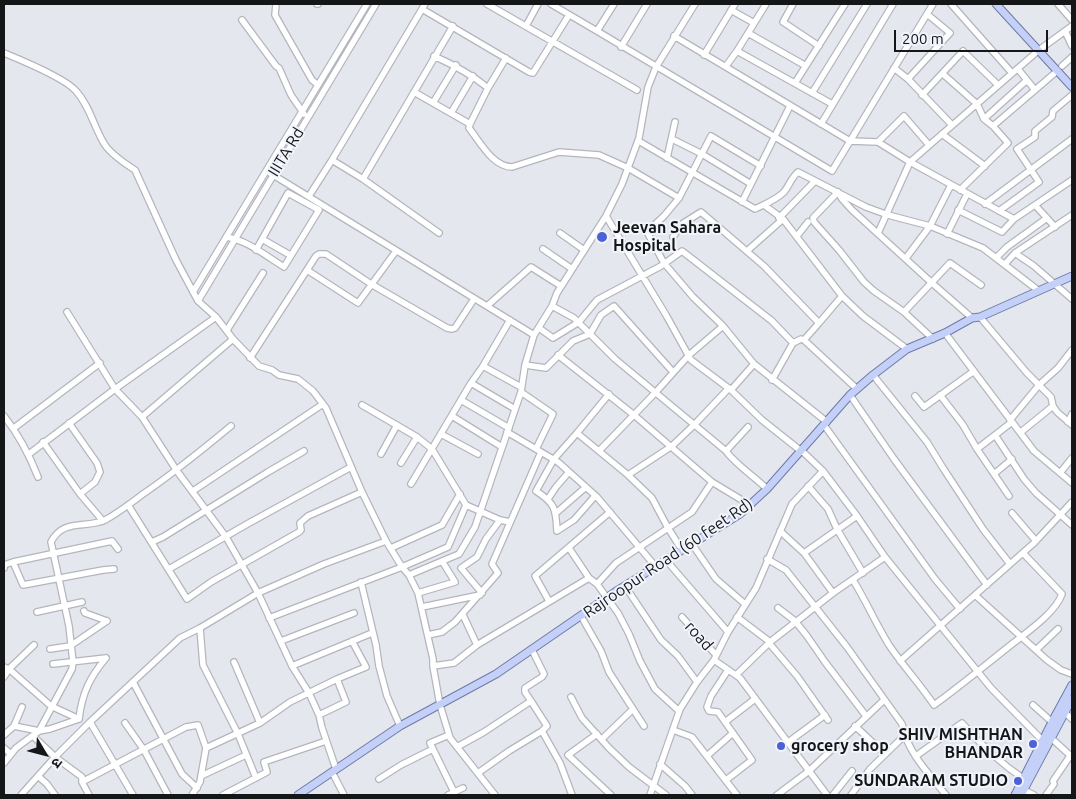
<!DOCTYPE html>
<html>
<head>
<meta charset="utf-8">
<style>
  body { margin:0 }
  #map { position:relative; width:1076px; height:799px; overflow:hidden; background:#e5e7ee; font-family:Ubuntu,"Noto Sans Devanagari",sans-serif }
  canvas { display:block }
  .frame { position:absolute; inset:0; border:5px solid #151618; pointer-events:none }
  .north { position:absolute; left:20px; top:729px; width:50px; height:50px; -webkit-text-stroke:4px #f2f4fb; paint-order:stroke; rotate:127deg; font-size:14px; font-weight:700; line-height:20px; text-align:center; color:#151618 }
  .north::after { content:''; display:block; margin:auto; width:18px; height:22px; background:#151618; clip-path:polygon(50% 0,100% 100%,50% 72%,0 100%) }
  .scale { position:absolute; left:894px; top:30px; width:154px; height:22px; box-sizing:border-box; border:2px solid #151618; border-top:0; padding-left:6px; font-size:15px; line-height:18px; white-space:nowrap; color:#151618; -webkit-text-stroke:4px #f2f4fb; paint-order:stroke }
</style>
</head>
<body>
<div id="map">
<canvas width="1076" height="799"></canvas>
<div class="frame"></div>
<div class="north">उ</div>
<div class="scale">200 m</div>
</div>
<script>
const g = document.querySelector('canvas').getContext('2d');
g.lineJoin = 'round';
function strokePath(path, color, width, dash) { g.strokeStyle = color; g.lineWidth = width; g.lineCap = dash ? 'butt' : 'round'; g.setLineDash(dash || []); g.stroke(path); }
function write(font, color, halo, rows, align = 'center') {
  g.font = font + ' Ubuntu,sans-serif'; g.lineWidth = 4; g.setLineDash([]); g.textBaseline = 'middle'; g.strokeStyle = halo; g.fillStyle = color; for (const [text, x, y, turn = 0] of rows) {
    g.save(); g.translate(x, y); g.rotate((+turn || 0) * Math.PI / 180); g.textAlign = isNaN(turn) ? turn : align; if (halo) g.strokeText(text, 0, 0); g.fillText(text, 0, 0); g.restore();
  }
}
const minor = new Path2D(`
  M276,4L275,15L312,80L318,85
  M317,4H318
  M487,4L637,90
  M551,4L597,31L614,4
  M793,4L783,22L819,46
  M951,4L1012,73
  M1058,4L1072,20
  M422,9L529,72L533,73L569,15
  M731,10L754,23
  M242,20L276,66L279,68L291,95L304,114
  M526,26L538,4
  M597,31L832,171L933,4
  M1065,31L1072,46
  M748,33L806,66
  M674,36L850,141L878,142L910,162L1014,219
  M621,47L647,4
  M737,51L766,4
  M4,53C21,60 65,78 76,91C90,106 94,128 105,145C112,155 124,163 135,170L176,260L198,301L216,317L233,339L259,366L272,370L279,375L298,379L313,391L326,408L362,492L386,541L402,567L409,575L418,593L433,659V666L440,705L450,738L495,795
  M704,55L735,4
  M434,56C454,65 471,74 488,88
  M506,58L488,88L470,124L469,128C480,142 493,167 512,167L559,152L599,155L628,168L679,198
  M726,66L737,51L832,104
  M1062,66L1072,57
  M894,68L908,79L952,125
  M1018,69L1035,90
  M943,74L977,104L984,119L993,126L1008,143L960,190
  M908,79L950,33L927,14
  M795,83L845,4
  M414,92L470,124
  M812,93L867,4
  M922,95L963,51L998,85
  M433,103L456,65
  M451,113L473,76
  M984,119L1027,80
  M821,124L893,4
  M993,126L1056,72
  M942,134L985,166
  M672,139L702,154L751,184
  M878,142L904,116L929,145
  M642,143L755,209C765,204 776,200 784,192C789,186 791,178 798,172L866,207L888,215L930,226L983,248L1039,291
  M667,158L675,122
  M332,160L425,4
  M761,166L711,136L679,198L664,216L647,232L664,263L693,297L723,326L754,364L827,422
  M270,173L534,335
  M363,179L453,26
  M309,196L332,160L363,179L439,233
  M742,202L790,106
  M985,204L1072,139
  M764,205L783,219L842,296L863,316L907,349
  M1035,205L1055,227
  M958,210L1002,232L1014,219L1072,180
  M999,211L1039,182L1017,149L1035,137V131L1052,117L1053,111L1072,95
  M606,216L666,315L691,360L731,390L762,420L801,451
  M779,218L815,181
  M560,233L584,250
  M878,233L910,162L1039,50L1072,26
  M947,234L967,194
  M797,236L808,222
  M226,237C247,240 266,256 284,267L319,210L288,193L256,250
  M673,237L682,224L701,212L764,266L819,323L804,340
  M262,239L290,255
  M543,249L572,269
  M747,251L783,219
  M1015,253L1034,266L1072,299
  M906,258L930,226L951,185
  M996,258L1007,247L1047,218
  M1005,264L1015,253L1072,215
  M307,270L358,303L396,251
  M193,292L367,4
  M198,301L376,4
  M487,306L531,267L561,286
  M552,306L574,318L615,359L726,451C735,464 755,477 767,489
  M67,312L115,389L142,417L177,471L226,537L258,593L292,666L309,693L319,715L322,728L336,769
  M904,312L950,263L981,285
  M980,317L1027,373L1051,397L1053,406L1057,412L1072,425
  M819,323L842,296
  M539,328L553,338L579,322L597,300L661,266L682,251L772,321L793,343L801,339L804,340L857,389
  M227,330L263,273
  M945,333L1034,451L1072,483
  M933,339L904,312L874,291L864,282L839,250L814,222L813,218L838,192L842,199L852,210L932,283L972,318
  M558,355L634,415L712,482L750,505
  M250,358L316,256L319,254H326L371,284L447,328L452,329L455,328L474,299
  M525,365L546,368L573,341L590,334L601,315L614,306L673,372
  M483,366L510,320
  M873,375L927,442L943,468L983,529L1010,564
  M772,380L793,343
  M471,383L515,409
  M731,390L754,364
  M521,392L553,414L536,449
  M609,394L577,433L628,475L652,498L668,528L682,550
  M850,395L894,459L987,585
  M940,395L963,425L977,449
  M915,396L924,407L974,371
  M461,400L509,428
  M362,405L417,437L432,449L466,505L500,520L510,522
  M4,416C19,435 29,454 38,477
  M452,416L502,447
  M142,417L233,339
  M1010,420L1039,385L1058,368L1072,350
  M1068,422L1072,414
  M69,423L97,463L100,472L95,482L80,494
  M824,425L935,579L960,609
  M14,428L100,363
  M507,432L558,462L597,497L656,567
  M1021,432L1053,406
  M577,433L554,459L536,491C555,503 556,509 557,531L574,520L595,496
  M441,434L478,454
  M995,435L1024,479L1036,493L1072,525
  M43,442L80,494L103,521
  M599,451L655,393L689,355L723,326
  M726,451L748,427
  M802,451L823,471L857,516L885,557L991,688L1043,741
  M29,454L115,389L216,317
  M381,454L397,425
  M401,463L417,437
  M1060,473L1072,458
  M994,474L1012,459
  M628,475L672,446L694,425L729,388
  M411,484L471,383L483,366L521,387
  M808,486L828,509L837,529L863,573
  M193,491L323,404
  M1009,496L977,449L1012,422
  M548,499L556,487L569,472
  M128,505L187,599L211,582L299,532L301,530L300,523L308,516L362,492
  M556,513L586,487
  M1012,513L1036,541
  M780,531L804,553L833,593
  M152,542L163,537L268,472L304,451
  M692,544L716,579L745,604
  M391,548L442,525L460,494
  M569,548L589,578L597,584L618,613L629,634L640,661L655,689L679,711
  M804,553L857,516
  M767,559L786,570L847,647L902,724C907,752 929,774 946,795
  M666,560L728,632
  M4,568V565L13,562
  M114,569L103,570L23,585L13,562L112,541L118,549
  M169,569L249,523L351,467
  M409,575L459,554L475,527L521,392L525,365L534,335L552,306L557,293L606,216L622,184L639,138L648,87L656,67L695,4
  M853,580C866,601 876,624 889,645C903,666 920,684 934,705C959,687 983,667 1007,648C1024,634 1055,614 1062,594L1023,553
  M361,582L376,645L379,666L387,696L400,726
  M597,584L616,563L692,512L712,482
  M625,586L661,640L678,656L697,682
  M418,593L455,582L442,561
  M482,593L461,568L477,557L486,539L500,520
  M975,595L1047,660L1061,670L1072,674
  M549,601L535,576L610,512
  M422,607L480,595
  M778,608L795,621L807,636L825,662L866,716
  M84,611L85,613L107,621
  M37,612L82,602
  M463,615L477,645
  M581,616L601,651L609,672L644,726
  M682,617L716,655
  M737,617L770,642
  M269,618L402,567L448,547L466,505
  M200,628L203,665L238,734L256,778
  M428,635L442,632L455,622L498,573L492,564L541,452
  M281,641L354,613
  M769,643L797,676L828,720
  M50,649L70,646L107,621
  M1037,649L1058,629
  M714,660L740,678L827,795
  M900,661L1034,543L1072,502
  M234,662L260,723
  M53,664L106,658
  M292,666L372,633
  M433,666L454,663L477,645L589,578
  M4,667L9,669L51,706L79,719
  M736,675L770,642L833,593L885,557
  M4,677L9,669L34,645
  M133,682L182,774L197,788
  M571,697L582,718L609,748L629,767L666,795
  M531,701L525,692V688L542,677L544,674L532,650
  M1033,705L1052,722
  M1063,711L1072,719
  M319,715L346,702L337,679L366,667L352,641
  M90,722L133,795
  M725,722L755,699
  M125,723L144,750L168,795
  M14,726L39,731L50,729L79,719C82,693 90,677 106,658
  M855,726L885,754
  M673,730L692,737L737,795
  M597,734L568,755L611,795
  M4,735L14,726L22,707
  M449,735L430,743L454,792
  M33,736L55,757L82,777V782L89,795
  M1050,737L1072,757
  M602,739L633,709
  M787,743L825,715
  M457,747L484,732L531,701L547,726L542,731
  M4,748L11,754
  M708,755L733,733
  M916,756L962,723C981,745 1000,763 1024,779
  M4,763L16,748L39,731L72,669L73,662L69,626L51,542C63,518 86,529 105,520C118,513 131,503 143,494C174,473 202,450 231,426
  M660,764L685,786L692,795
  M332,772L344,795
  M478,773L509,751L542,731L560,763L572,795
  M38,776L47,784L55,795
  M201,776L246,755
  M379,779L401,765L433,749
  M726,780L752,760L718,712L709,711L707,707L711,696L728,670
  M82,782L186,727L198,725L206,748
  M1024,790L1034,795
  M21,795L55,757L90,722L180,638L200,628L258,593L324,564L386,541
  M192,795L200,782L206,748L260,723L290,702L337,679
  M223,795L267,772L264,762L326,741
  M448,795L463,788
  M650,795L680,709L697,682L714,660L728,632L756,588L792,504L823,471
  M777,795L809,771L883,701
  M833,795L852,771
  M851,795L870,769L904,736
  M1046,795L1054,784L1053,781L1070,756`);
const major = new Path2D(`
  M996,4L1072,87
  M298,795L400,726L496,674L618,590L740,514L767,489L850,395L873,375L907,349L945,333L972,318L980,317L1072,276
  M1015,795L1052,722L1072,685
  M1021,795L1072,699`);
const markers = [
  [602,237,6,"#4d61d6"],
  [1033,744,5,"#4d61d6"],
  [781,746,5,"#4d61d6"],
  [1018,781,5,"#4d61d6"]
];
const streetNames = [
  ["IIITA Rd",286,152,-59],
  ["Rajroopur Road (60 feet Rd)",668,558,-34],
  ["road",699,636,48]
];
const poiNames = [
  ["Jeevan Sahara",613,228],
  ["Hospital",613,246],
  ["SHIV MISHTHAN",1023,735,"right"],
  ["BHANDAR",1023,753,"right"],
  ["grocery shop",791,746],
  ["SUNDARAM STUDIO",1008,781,"right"]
];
strokePath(minor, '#b4b6bd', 8);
strokePath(major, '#6d7ba7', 9);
strokePath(minor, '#fff', 5.5);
strokePath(major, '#c4d0f8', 7);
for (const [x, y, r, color] of markers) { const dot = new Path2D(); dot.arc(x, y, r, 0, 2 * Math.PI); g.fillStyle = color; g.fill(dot); strokePath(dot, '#f2f4fb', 2); }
write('16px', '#151618', '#f2f4fb', streetNames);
write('bold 16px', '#151618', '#f2f4fb', poiNames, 'left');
</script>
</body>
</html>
